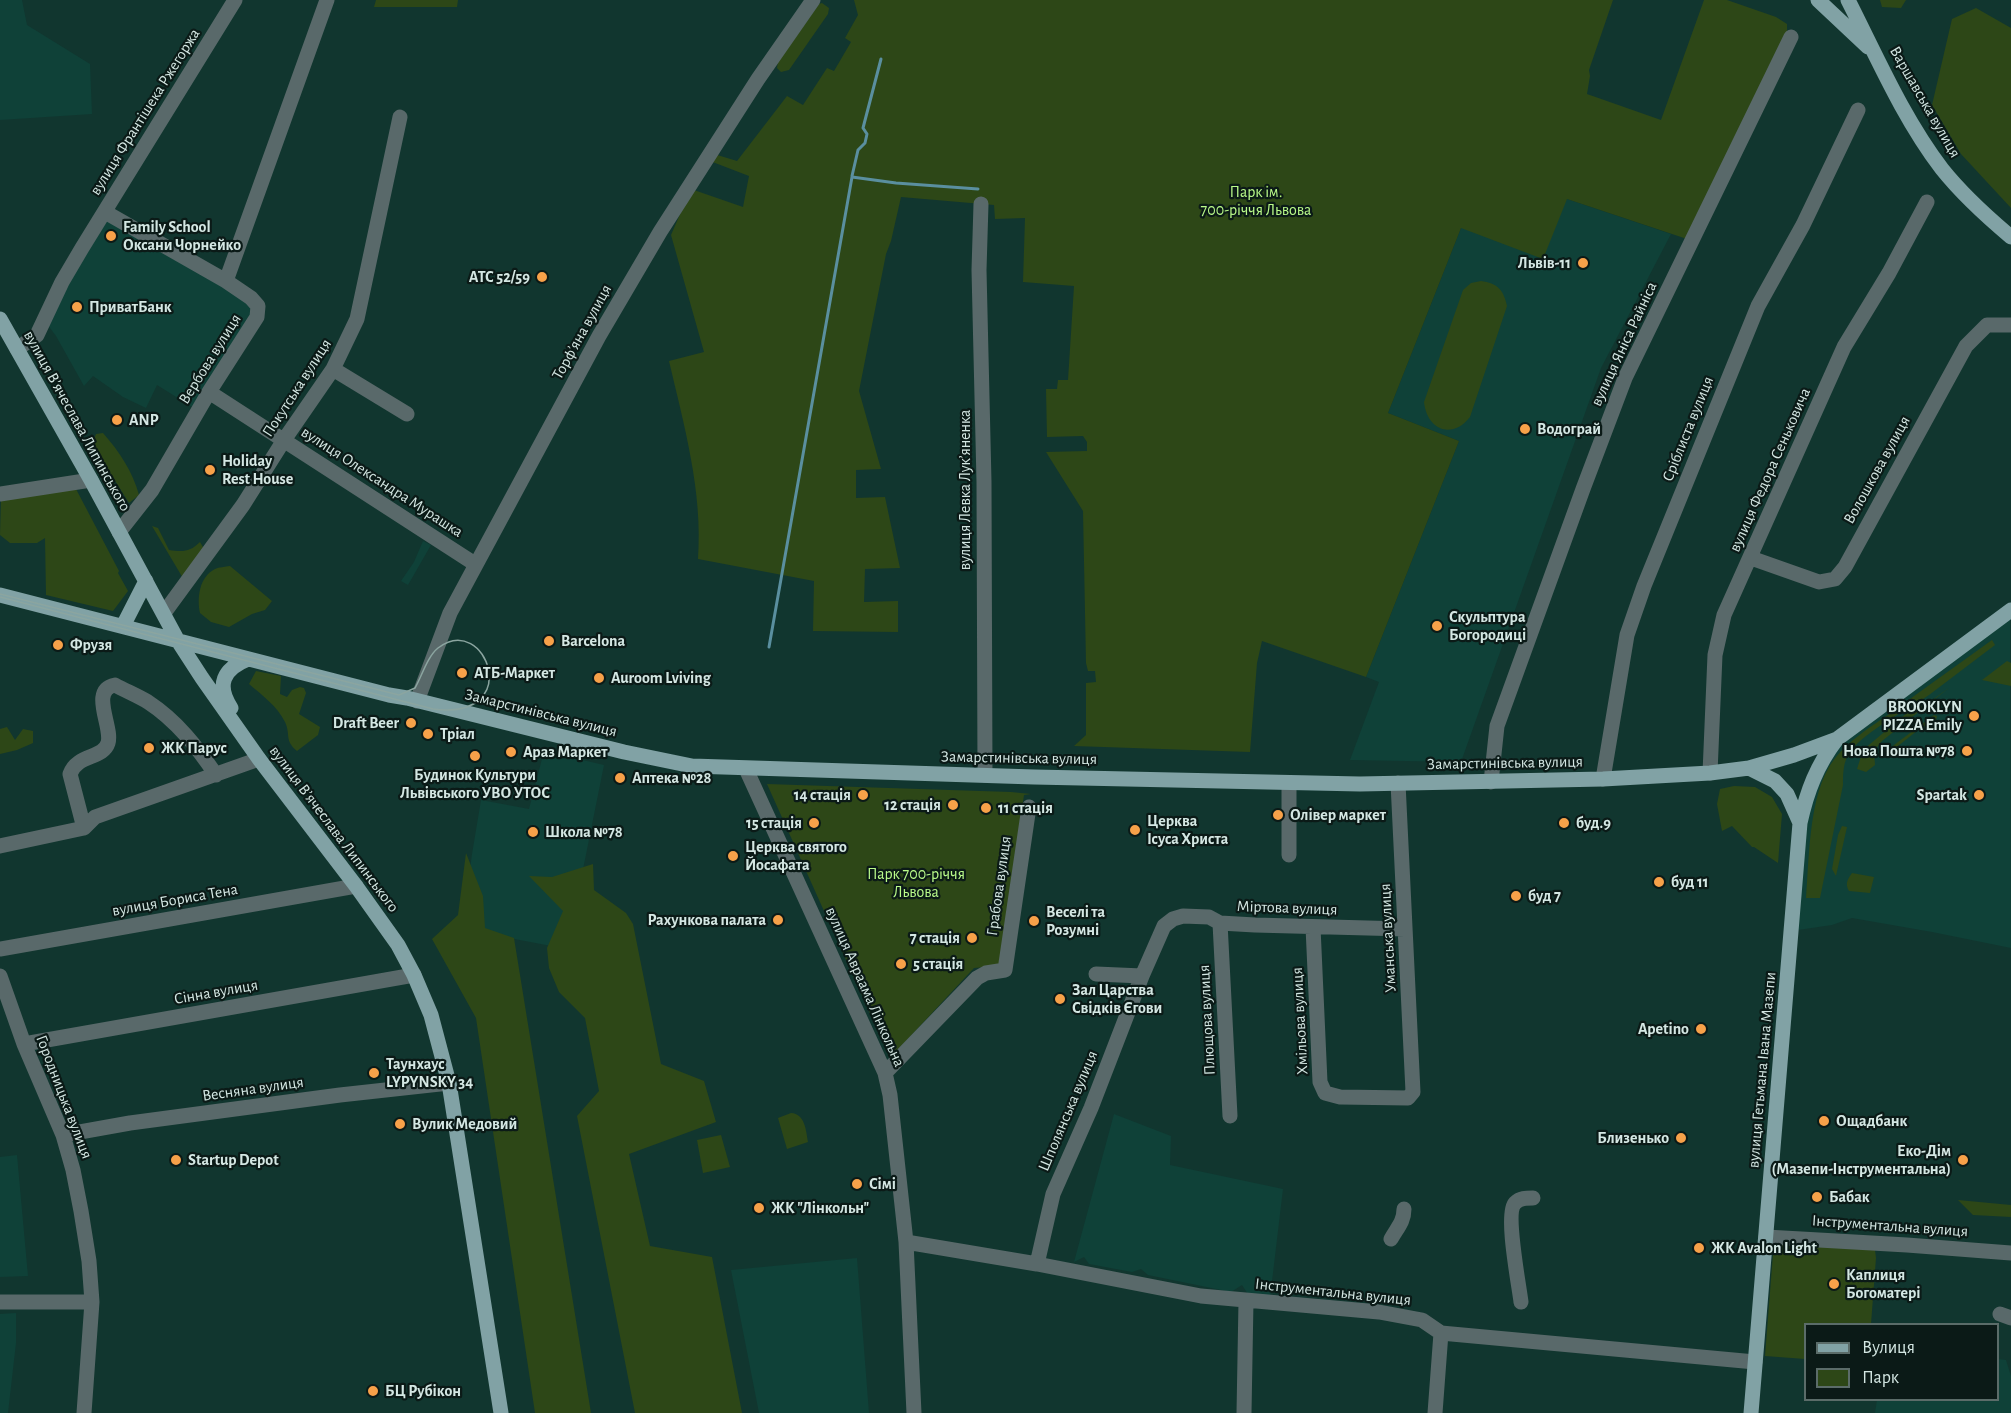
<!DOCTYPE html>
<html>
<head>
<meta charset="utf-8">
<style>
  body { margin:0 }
  #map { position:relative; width:2011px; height:1413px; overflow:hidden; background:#11362f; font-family:"Alegreya Sans",sans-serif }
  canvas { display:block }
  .legend { position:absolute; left:1804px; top:1323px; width:195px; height:78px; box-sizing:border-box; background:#0b1a17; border:2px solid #5b6c69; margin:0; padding:8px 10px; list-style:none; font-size:18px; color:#d4e7e3 }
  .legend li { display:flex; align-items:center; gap:12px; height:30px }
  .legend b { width:30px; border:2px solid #5b6c69 }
</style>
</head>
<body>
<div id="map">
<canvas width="2011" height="1413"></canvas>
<ul class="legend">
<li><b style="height:8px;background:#81a2a5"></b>Вулиця</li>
<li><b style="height:16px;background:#2d4717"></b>Парк</li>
</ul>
</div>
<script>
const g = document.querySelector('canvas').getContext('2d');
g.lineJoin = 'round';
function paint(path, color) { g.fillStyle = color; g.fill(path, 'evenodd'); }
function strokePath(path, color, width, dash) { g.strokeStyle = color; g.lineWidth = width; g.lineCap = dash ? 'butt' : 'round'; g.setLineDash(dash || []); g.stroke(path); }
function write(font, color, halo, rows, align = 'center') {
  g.font = font + ' "Alegreya Sans",sans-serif'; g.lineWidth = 4.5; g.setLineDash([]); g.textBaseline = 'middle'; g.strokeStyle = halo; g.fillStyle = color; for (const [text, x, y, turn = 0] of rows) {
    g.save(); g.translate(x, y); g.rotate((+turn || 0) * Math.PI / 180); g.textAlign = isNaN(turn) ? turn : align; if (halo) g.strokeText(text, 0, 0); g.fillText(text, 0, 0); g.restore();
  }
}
const built = new Path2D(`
  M0,0H22L27,25L90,64L92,114L0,120Z
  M1567,199L1671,234L1601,368L1461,762L1350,760L1379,682L1366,677L1459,441L1388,413L1461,228Z
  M108,219L250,301L251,318L194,408L157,385L146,408L123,397L93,376L84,386L56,336L47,324L64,291Z
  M423,541L431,545L408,585L401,581L414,562Z
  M2010,619L2011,948L1932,932L1852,918L1832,925L1798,930L1805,820L1810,800L1838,745Z
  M544,751L604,765L567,949L462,929L472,854L481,800L529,809Z
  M1114,1114L1171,1136L1170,1165L1283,1189L1270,1298L1250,1297L1242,1285L1231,1292L1148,1275L1141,1269L1132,1272L1089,1264L1084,1257L1074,1262Z
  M17,1155L28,1276L0,1277V1157Z
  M857,1258L869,1413H759L731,1270Z
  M16,1313V1343L8,1413H0V1314Z
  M1998,1359L2006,1360L2011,1376V1413H1875L1877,1400H1998Z`);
const green = new Path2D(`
  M376,0H458L457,7H374Z
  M854,0H1613L1589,70L1590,76L1587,94L1661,120L1704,0H1727L1776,17L1787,24V35L1687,239L1567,199L1543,259L1461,228L1388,413L1459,441L1366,677L1262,641L1257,663L1250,752L1074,746L1086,735V683L1096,682L1095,671H1088L1086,663L1083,511L1046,452L1087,451V442L1083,436L1047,437L1046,389H1057L1058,380H1068L1074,286L1023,282L1025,218L995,219L994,205L901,197L891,241L886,254L859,391L881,469L856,470V498L885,497L900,568L865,569L864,602L898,601V632L813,631L814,581L698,559C703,492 684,425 669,361L704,352L671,235L691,189L743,207L749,176L710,161L714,154L737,161L787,96L803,105L827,68L834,71L851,42L845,38L858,15Z
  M1880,0H1906L1901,8L1882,7Z
  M822,3L829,8L828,14L789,70L781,72L777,68L778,62L819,4Z
  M1976,8L2011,28V208L1961,154L1932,105L1952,19Z
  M1481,281C1497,283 1504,290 1507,306L1470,417C1452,440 1427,430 1424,402L1463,290L1471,283Z
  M103,433C119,451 133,472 139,495L129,503L95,449L93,442L96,434Z
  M76,489L119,571L118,573L128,591L113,611L46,595L45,538L37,543H10L0,535L1,498Z
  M152,526L158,528L169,550C183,552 190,552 200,542L207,554L187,585Z
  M230,566L272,601L265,610L252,614L229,627L211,622L200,613C197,598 199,577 215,569C219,567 225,567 230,566Z
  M1992,640L1995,645L1929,695C1909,709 1857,735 1847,757C1843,766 1843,775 1843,785L1820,898H1806C1809,860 1809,802 1828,769C1842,743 1873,726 1896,709C1928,686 1960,663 1992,640Z
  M2007,661L2011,663V686L1982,680Z
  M256,671L281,676L280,694L287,697L292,690L300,687L304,688L306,693L299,714L320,727L318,735L297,751C284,740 291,735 285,722C277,706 262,695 249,684Z
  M1950,687L1882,741L1874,751L1875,765L1866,772L1857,769L1863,750L1908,712L1931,701Z
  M1934,715L1937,716L1934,729L1923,726L1888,754L1890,748Z
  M7,727L15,740L23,729L33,731V743L17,750L0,754V729Z
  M767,784L1011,792L1031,794L1024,795L999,966L974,968L890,1058Z
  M1734,786L1755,787L1772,797L1782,814L1778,863L1754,847H1752L1732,826L1722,831L1717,804L1720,789Z
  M1842,826L1847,827L1836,876L1832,869L1838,835Z
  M466,853L483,896L485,928L514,938L591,1413H535L476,1018L432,939L458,915Z
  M593,864L594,890L626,913L633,924L661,1064L704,1081L716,1122L629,1154L650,1246L712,1257L742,1413H635L577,1116L599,1091L585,1018L559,992L549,968L547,948L563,911L529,876L552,877Z
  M1852,873L1874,877L1870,893L1849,891C1845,884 1847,880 1852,873Z
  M791,1113C805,1114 806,1130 808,1142L787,1149L778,1118Z
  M721,1135L730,1167L703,1173L697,1140Z
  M1958,1200L2011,1205V1217L1973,1215Z
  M1774,1241L1875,1250L1876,1258L1871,1324H1806L1805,1359L1765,1356Z`);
const stream = new Path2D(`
  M852,176L858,150L865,143L867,134L863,128L881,59
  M769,647L852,177L896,183L978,189`);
const minor = new Path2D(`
  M981,204L979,270L984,482L985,775
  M105,212L226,281
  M17,349L37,335L62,282L82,248L235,0
  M333,369L407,414
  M209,392L475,564
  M0,494L91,480
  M119,532L152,490L209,392L257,317L258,306L251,298L226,281L327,0
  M1751,558L1819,582L1835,579L1845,567L1966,346L1987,325H2011
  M164,613L243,505L284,440L333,369L357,319L400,117
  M417,701L450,613L599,336L660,232L758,79L813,0
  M746,769L885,1073L890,1095L906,1242L914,1413
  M1710,773L1715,655L1724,615L1844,347L1889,273L1927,202
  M1603,779L1627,635L1644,586L1758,306L1803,225L1858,110
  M1491,782L1497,726L1583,489L1625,378L1791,37
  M84,828L70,774C77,754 103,759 108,743C113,727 89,690 115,685C126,691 138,696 148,702C177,721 197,747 216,775
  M0,846L84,828L95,817L259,759
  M1289,855V783
  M1220,923L1230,1116
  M1313,927L1320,1082L1325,1093L1340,1097L1408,1098L1413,1092L1398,783
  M0,949L356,886
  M1096,974L1142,976L1164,926L1173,919L1183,916L1209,917L1220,923L1255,925L1405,929
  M0,976L24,1044L63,1135L73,1170L81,1211L89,1261L92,1302L84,1413
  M24,1044L414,975
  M885,1073L977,978L986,973L1005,970L1029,807
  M63,1135L130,1123L340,1095L449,1083
  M1766,1237L1907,1245L2011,1253
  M1391,1239C1397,1228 1404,1222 1404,1209
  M906,1242L1037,1264L1201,1296L1379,1312L1422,1320L1441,1333L1755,1362
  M1037,1264L1053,1194L1091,1108L1142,976
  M0,1302H92
  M1521,1302C1519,1285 1505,1213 1515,1203C1520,1198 1526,1198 1533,1198
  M2000,1314L2011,1318
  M1244,1413L1246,1301
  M1435,1413L1441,1333`);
const major = new Path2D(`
  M1818,0L1868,47
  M1848,0C1877,57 1903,118 1942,169C1962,194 1986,216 2011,237
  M0,319L91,480L178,641L202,678L259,759L356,886L398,945L414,975L431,1015L449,1083L501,1413
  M0,595L389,695L407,698L624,752L692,766L1034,777L1360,784L1603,779L1710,773L1749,768L1794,755L1837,739L2011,610
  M123,626L146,581
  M231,708C216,685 223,669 248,659
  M1749,768L1775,781L1787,794L1800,823
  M1751,1413L1800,823C1807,791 1817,765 1837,739`);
const tram = new Path2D(`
  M0,594L399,695L415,688C422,676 427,657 438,648C486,611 526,721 433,709L0,597`);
const markers = [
  [111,236,6,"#f7a149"],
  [1583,263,6,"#f7a149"],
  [542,277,6,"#f7a149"],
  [77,307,6,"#f7a149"],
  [117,420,6,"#f7a149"],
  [1525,429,6,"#f7a149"],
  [210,470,6,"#f7a149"],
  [1437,626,6,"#f7a149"],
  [549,641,6,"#f7a149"],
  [58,645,6,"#f7a149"],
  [462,673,6,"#f7a149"],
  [599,678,6,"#f7a149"],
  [1974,716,6,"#f7a149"],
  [411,723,6,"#f7a149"],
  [428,734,6,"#f7a149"],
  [149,748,6,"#f7a149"],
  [1967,751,6,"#f7a149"],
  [511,752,6,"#f7a149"],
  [475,756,6,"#f7a149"],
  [620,778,6,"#f7a149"],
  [863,795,6,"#f7a149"],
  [1979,795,6,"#f7a149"],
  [953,805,6,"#f7a149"],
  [986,808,6,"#f7a149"],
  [1278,815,6,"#f7a149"],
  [814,823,6,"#f7a149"],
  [1564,823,6,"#f7a149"],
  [1135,830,6,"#f7a149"],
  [533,832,6,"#f7a149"],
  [733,856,6,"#f7a149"],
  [1659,882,6,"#f7a149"],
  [1516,896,6,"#f7a149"],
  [778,920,6,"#f7a149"],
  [1034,921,6,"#f7a149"],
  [972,938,6,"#f7a149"],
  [901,964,6,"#f7a149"],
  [1060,999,6,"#f7a149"],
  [1701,1029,6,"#f7a149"],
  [374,1073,6,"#f7a149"],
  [1824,1121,6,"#f7a149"],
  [400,1124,6,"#f7a149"],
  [1681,1138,6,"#f7a149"],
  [176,1160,6,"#f7a149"],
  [1963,1160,6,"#f7a149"],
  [857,1184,6,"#f7a149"],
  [1817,1197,6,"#f7a149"],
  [759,1208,6,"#f7a149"],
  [1699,1248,6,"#f7a149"],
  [1834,1284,6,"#f7a149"],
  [373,1391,6,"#f7a149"]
];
const streetNames = [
  ["Варшавська вулиця",1925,102,60],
  ["вулиця Франтішека Ржегоржа",145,112,-58],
  ["Торфʼяна вулиця",582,332,-61],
  ["вулиця Яніса Райніса",1624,344,-65],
  ["Вербова вулиця",210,359,-58],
  ["Покутська вулиця",297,388,-57],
  ["вулиця Вʼячеслава Липинського",77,421,61],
  ["Сріблиста вулиця",1688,429,-68],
  ["вулиця Федора Сеньковича",1770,470,-66],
  ["Волошкова вулиця",1877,470,-61],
  ["вулиця Олександра Мурашка",382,482,33],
  ["вулиця Левка Лукʼяненка",965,490,-90],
  ["Замарстинівська вулиця",541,713,14],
  ["Замарстинівська вулиця",1019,758,1],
  ["Замарстинівська вулиця",1505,763,-1],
  ["вулиця Вʼячеслава Липинського",334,829,53],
  ["Грабова вулиця",999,886,-82],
  ["вулиця Бориса Тена",175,900,-10],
  ["Міртова вулиця",1287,908,2],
  ["Уманська вулиця",1388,938,-93],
  ["вулиця Авраама Лінкольна",865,987,66],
  ["Сінна вулиця",216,992,-10],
  ["Плющова вулиця",1207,1020,-93],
  ["Хмільова вулиця",1300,1021,-93],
  ["вулиця Гетьмана Івана Мазепи",1762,1070,-85],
  ["Весняна вулиця",253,1089,-8],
  ["Городницька вулиця",64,1097,69],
  ["Шполянська вулиця",1068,1111,-67],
  ["Інструментальна вулиця",1890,1226,4],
  ["Інструментальна вулиця",1333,1292,6]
];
const parkNames = [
  ["Парк ім.",1256,192],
  ["700-річчя Львова",1256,210],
  ["Парк 700-річчя",916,874],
  ["Львова",916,892]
];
const poiNames = [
  ["Family School",123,227],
  ["Оксани Чорнейко",123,245],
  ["Львів-11",1571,263,"right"],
  ["АТС 52/59",530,277,"right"],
  ["ПриватБанк",89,307],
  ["ANP",129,420],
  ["Водограй",1537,429],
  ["Holiday",222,461],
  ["Rest House",222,479],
  ["Скульптура",1449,617],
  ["Богородиці",1449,635],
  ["Barcelona",561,641],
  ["Фрузя",70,645],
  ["АТБ-Маркет",474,673],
  ["Auroom Lviving",611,678],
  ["BROOKLYN",1962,707,"right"],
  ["PIZZA Emily",1962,725,"right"],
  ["Draft Beer",399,723,"right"],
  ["Тріал",440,734],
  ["ЖК Парус",161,748],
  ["Нова Пошта №78",1955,751,"right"],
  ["Араз Маркет",523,752],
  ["Будинок Культури",475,775,"center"],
  ["Львівського УВО УТОС",475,793,"center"],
  ["Аптека №28",632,778],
  ["14 стація",851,795,"right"],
  ["Spartak",1967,795,"right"],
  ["12 стація",941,805,"right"],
  ["11 стація",998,808],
  ["Олівер маркет",1290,815],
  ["Церква",1147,821],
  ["Ісуса Христа",1147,839],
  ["15 стація",802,823,"right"],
  ["буд.9",1576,823],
  ["Школа №78",545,832],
  ["Церква святого",745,847],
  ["Йосафата",745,865],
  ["буд 11",1671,882],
  ["буд 7",1528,896],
  ["Веселі та",1046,912],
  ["Розумні",1046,930],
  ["Рахункова палата",766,920,"right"],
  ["7 стація",960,938,"right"],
  ["5 стація",913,964],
  ["Зал Царства",1072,990],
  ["Свідків Єгови",1072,1008],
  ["Apetino",1689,1029,"right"],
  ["Таунхаус",386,1064],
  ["LYPYNSKY 34",386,1082],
  ["Ощадбанк",1836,1121],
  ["Вулик Медовий",412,1124],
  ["Близенько",1669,1138,"right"],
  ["Еко-Дім",1951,1151,"right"],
  ["(Мазепи-Інструментальна)",1951,1169,"right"],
  ["Startup Depot",188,1160],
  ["Сімі",869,1184],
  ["Бабак",1829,1197],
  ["ЖК \"Лінкольн\"",771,1208],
  ["ЖК Avalon Light",1711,1248],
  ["Каплиця",1846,1275],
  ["Богоматері",1846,1293],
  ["БЦ Рубікон",385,1391]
];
paint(built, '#0f4138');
paint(green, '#2d4717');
strokePath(stream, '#5a8f9f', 3);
strokePath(minor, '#59696a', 15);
strokePath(major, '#81a2a5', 15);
strokePath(tram, '#8ba5a0', 1.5);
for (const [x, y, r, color] of markers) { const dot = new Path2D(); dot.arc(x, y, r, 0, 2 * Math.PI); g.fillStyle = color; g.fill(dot); strokePath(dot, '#0b1a17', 2); }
write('16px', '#d4e7e3', '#0b1a17', streetNames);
write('16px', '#bafb8a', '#0b1a17', parkNames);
write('bold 16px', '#d4e7e3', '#0b1a17', poiNames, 'left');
</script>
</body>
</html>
